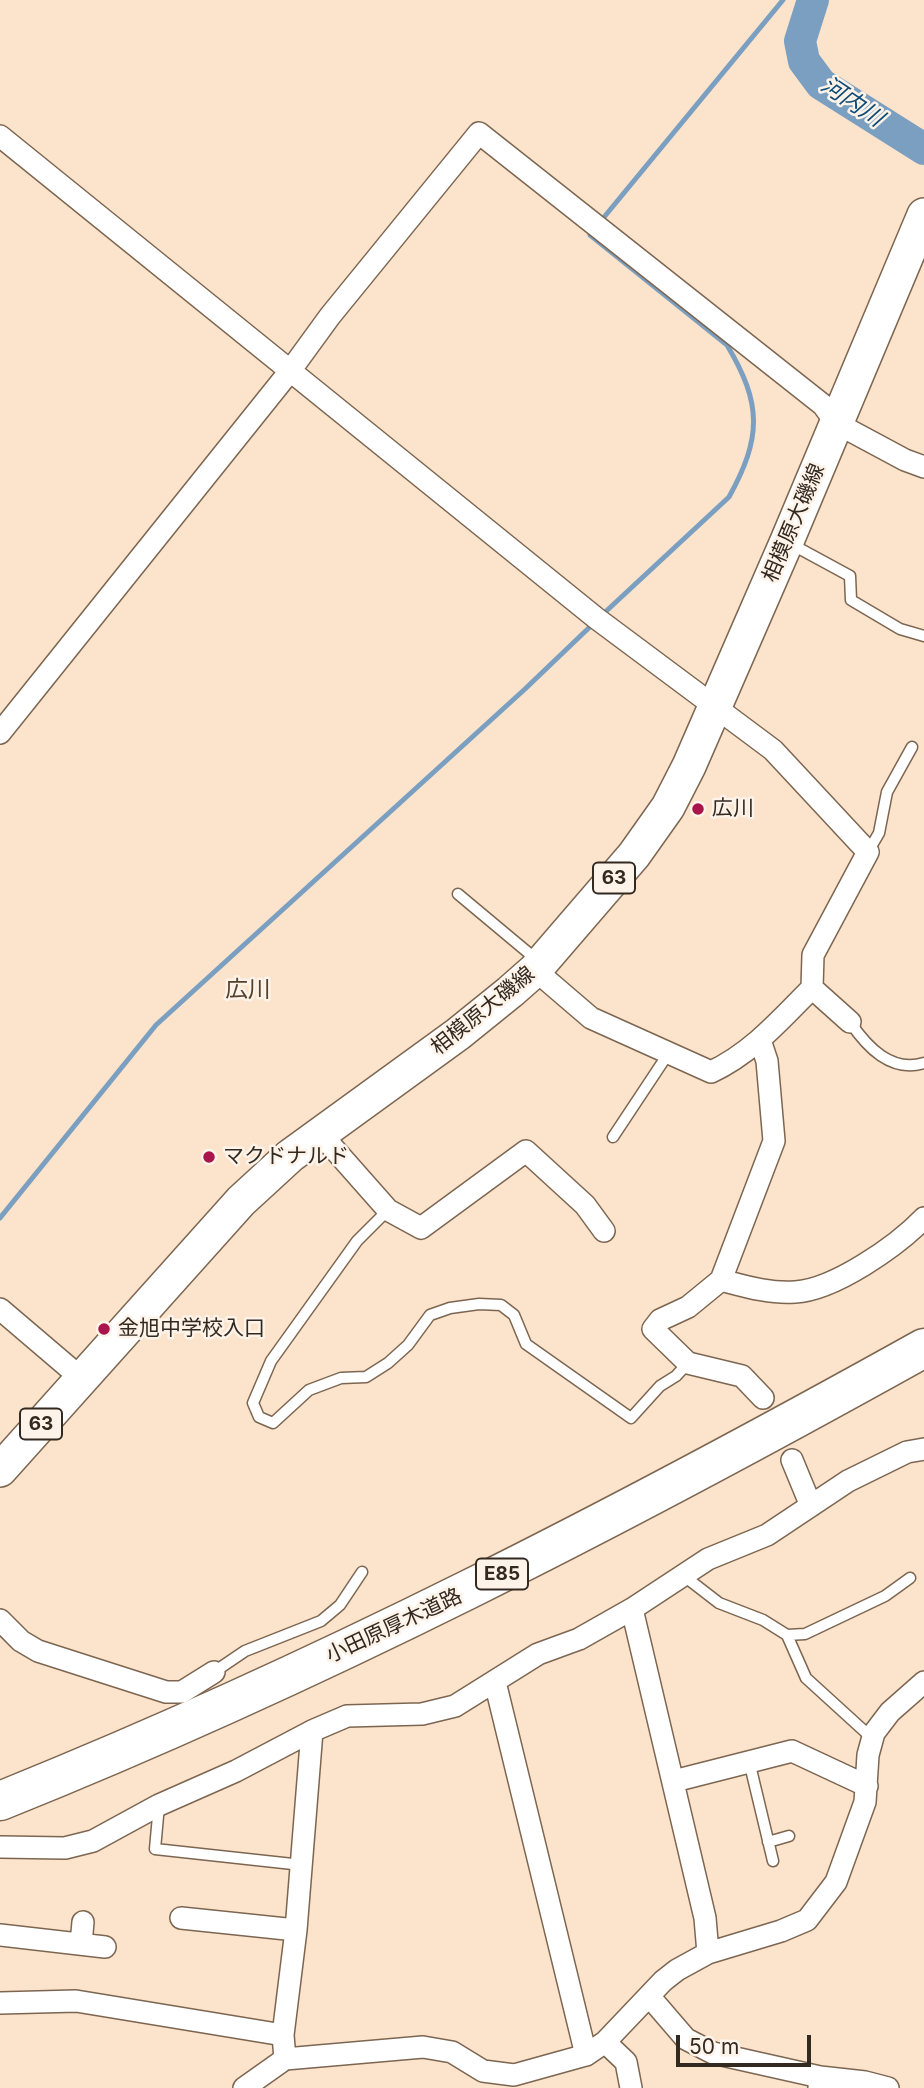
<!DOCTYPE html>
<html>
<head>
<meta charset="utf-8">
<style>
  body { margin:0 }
  #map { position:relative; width:924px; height:2088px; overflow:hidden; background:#fce3cb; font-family:Inter,sans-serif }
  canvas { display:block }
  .scale { position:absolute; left:676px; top:2035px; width:135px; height:32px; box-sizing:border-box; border:4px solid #322920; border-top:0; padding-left:9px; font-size:21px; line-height:24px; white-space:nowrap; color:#322920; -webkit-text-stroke:5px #fdf3e9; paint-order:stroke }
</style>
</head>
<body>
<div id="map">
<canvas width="924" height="2088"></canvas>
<div class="scale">50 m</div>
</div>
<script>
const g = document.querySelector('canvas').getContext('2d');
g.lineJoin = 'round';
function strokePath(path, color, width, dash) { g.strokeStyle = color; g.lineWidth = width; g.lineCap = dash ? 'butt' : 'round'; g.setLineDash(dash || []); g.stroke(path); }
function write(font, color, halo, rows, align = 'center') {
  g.font = font + ' Inter,"Noto Sans JP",sans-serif'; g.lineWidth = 5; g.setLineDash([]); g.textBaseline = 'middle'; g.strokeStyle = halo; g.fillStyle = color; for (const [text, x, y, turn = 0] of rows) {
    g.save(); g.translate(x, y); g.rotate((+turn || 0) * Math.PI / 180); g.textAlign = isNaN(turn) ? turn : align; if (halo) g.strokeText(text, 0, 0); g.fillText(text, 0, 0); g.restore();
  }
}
const stream = new Path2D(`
  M600,222L783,0
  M594,230L590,235L727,345C762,404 762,437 729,497L602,615
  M0,1218L156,1025L525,689L595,622`);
const river = new Path2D(`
  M813,0L800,41L804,61L821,84L924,149`);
const lane = new Path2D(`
  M791,544L850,576L851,600L900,629L924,636
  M868,852L879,833L887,792L912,747
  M458,894L537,960
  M850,1022C867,1047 891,1073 924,1063
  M613,1137L668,1054
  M388,1210L357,1241L271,1361L253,1403L259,1417L273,1423L309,1390L341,1378L366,1377L388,1363L408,1345L430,1315L450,1308L479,1304L501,1305L514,1315L526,1344L631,1418L660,1386L676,1376L688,1363
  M684,1576L719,1603L763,1620L787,1635L805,1634L885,1596L910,1578
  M787,1635L806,1678L873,1739
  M214,1672L245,1651L321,1621L340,1605L362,1572
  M749,1761L773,1861
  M159,1805L155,1849L302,1865
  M768,1842L789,1836`);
const street = new Path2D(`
  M0,136L596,618L773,750L868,852L813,955L812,988C781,1019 752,1053 711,1072L591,1018L535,970
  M0,733L290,371L330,316L479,133L823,405L836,423L905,460L924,467
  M812,988L850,1022
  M760,1040L767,1061L774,1141L721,1280L688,1307L660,1320L653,1329L688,1363L742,1376L763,1398
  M320,1133L388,1210L421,1228L526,1151L585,1205L604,1231
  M721,1280C744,1286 770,1294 795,1292C834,1290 897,1246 924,1218
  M0,1309L81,1378
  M792,1460L811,1506
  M632,1609L705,1918L708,1953
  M0,1620L21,1641L38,1651L166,1692H182L214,1672
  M495,1682L586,2055
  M674,1781L792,1751L867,1786
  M0,1847L65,1848L93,1841L159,1805L236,1771L312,1731L347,1716L422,1714L455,1706L538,1654L579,1639L632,1609L708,1559L767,1535L848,1481L907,1452L924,1449
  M181,1918L296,1930
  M0,1935L105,1947
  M81,1944L83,1922
  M649,1996L686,2039L713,2053L820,2077L819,2088
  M0,2003L76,2001L283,2035
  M605,2042L626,2062L631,2088
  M285,2059L283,2035L296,1930L312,1731
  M820,2077L865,2082L888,2088
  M244,2088L285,2059L423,2047L452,2052L483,2071L514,2075L586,2055L605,2042L663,1981L677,1970L708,1953L781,1931L807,1920L836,1882L865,1802L868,1755L874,1733L890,1712L924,1682`);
const primary = new Path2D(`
  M0,1470L241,1201L290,1156L458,1034L510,992L535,970L634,855L668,807L689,766L787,541L924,215`);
const highway = new Path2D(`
  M0,1801C319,1673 624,1515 924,1348`);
const markers = [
  [698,809,7,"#a8144b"],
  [209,1157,7,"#a8144b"],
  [104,1329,7,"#a8144b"]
];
const shields = [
  [614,878,42],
  [41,1424,42],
  [502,1574,52]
];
const shieldNames = [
  ["63",614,878],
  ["63",41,1424],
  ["E85",502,1574]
];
const streetNames = [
  ["相模原大磯線",794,523,-67],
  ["相模原大磯線",483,1011,-39],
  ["小田原厚木道路",394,1626,-25]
];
const poiNames = [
  ["広川",712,809],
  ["マクドナルド",223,1157],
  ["金旭中学校入口",118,1329]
];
const waterNames = [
  ["河内川",852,102,34]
];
const neighbourhoodNames = [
  ["広川",248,990]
];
strokePath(stream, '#7b9fc0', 5);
strokePath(river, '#7b9fc0', 32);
strokePath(lane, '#7c6651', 13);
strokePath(street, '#7c6651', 24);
strokePath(primary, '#7c6651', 36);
strokePath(highway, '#7c6651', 41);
strokePath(lane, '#fff', 10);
strokePath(street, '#fff', 21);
strokePath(primary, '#fff', 33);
strokePath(highway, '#fff', 38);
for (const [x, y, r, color] of markers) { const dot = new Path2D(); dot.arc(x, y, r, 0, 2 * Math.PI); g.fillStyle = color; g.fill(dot); strokePath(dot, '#fdf3e9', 2.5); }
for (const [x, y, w] of shields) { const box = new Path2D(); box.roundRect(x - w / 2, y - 15.5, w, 31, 5); g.fillStyle = '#fdf3e9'; g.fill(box); strokePath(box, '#322920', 2); }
write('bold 19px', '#322920', null, shieldNames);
write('21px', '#322920', '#fdf3e9', streetNames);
write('21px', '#322920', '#fdf3e9', poiNames, 'left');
write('italic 23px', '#0d4a75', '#fdf3e9', waterNames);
write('23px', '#56412d', '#fdf3e9', neighbourhoodNames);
</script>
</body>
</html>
